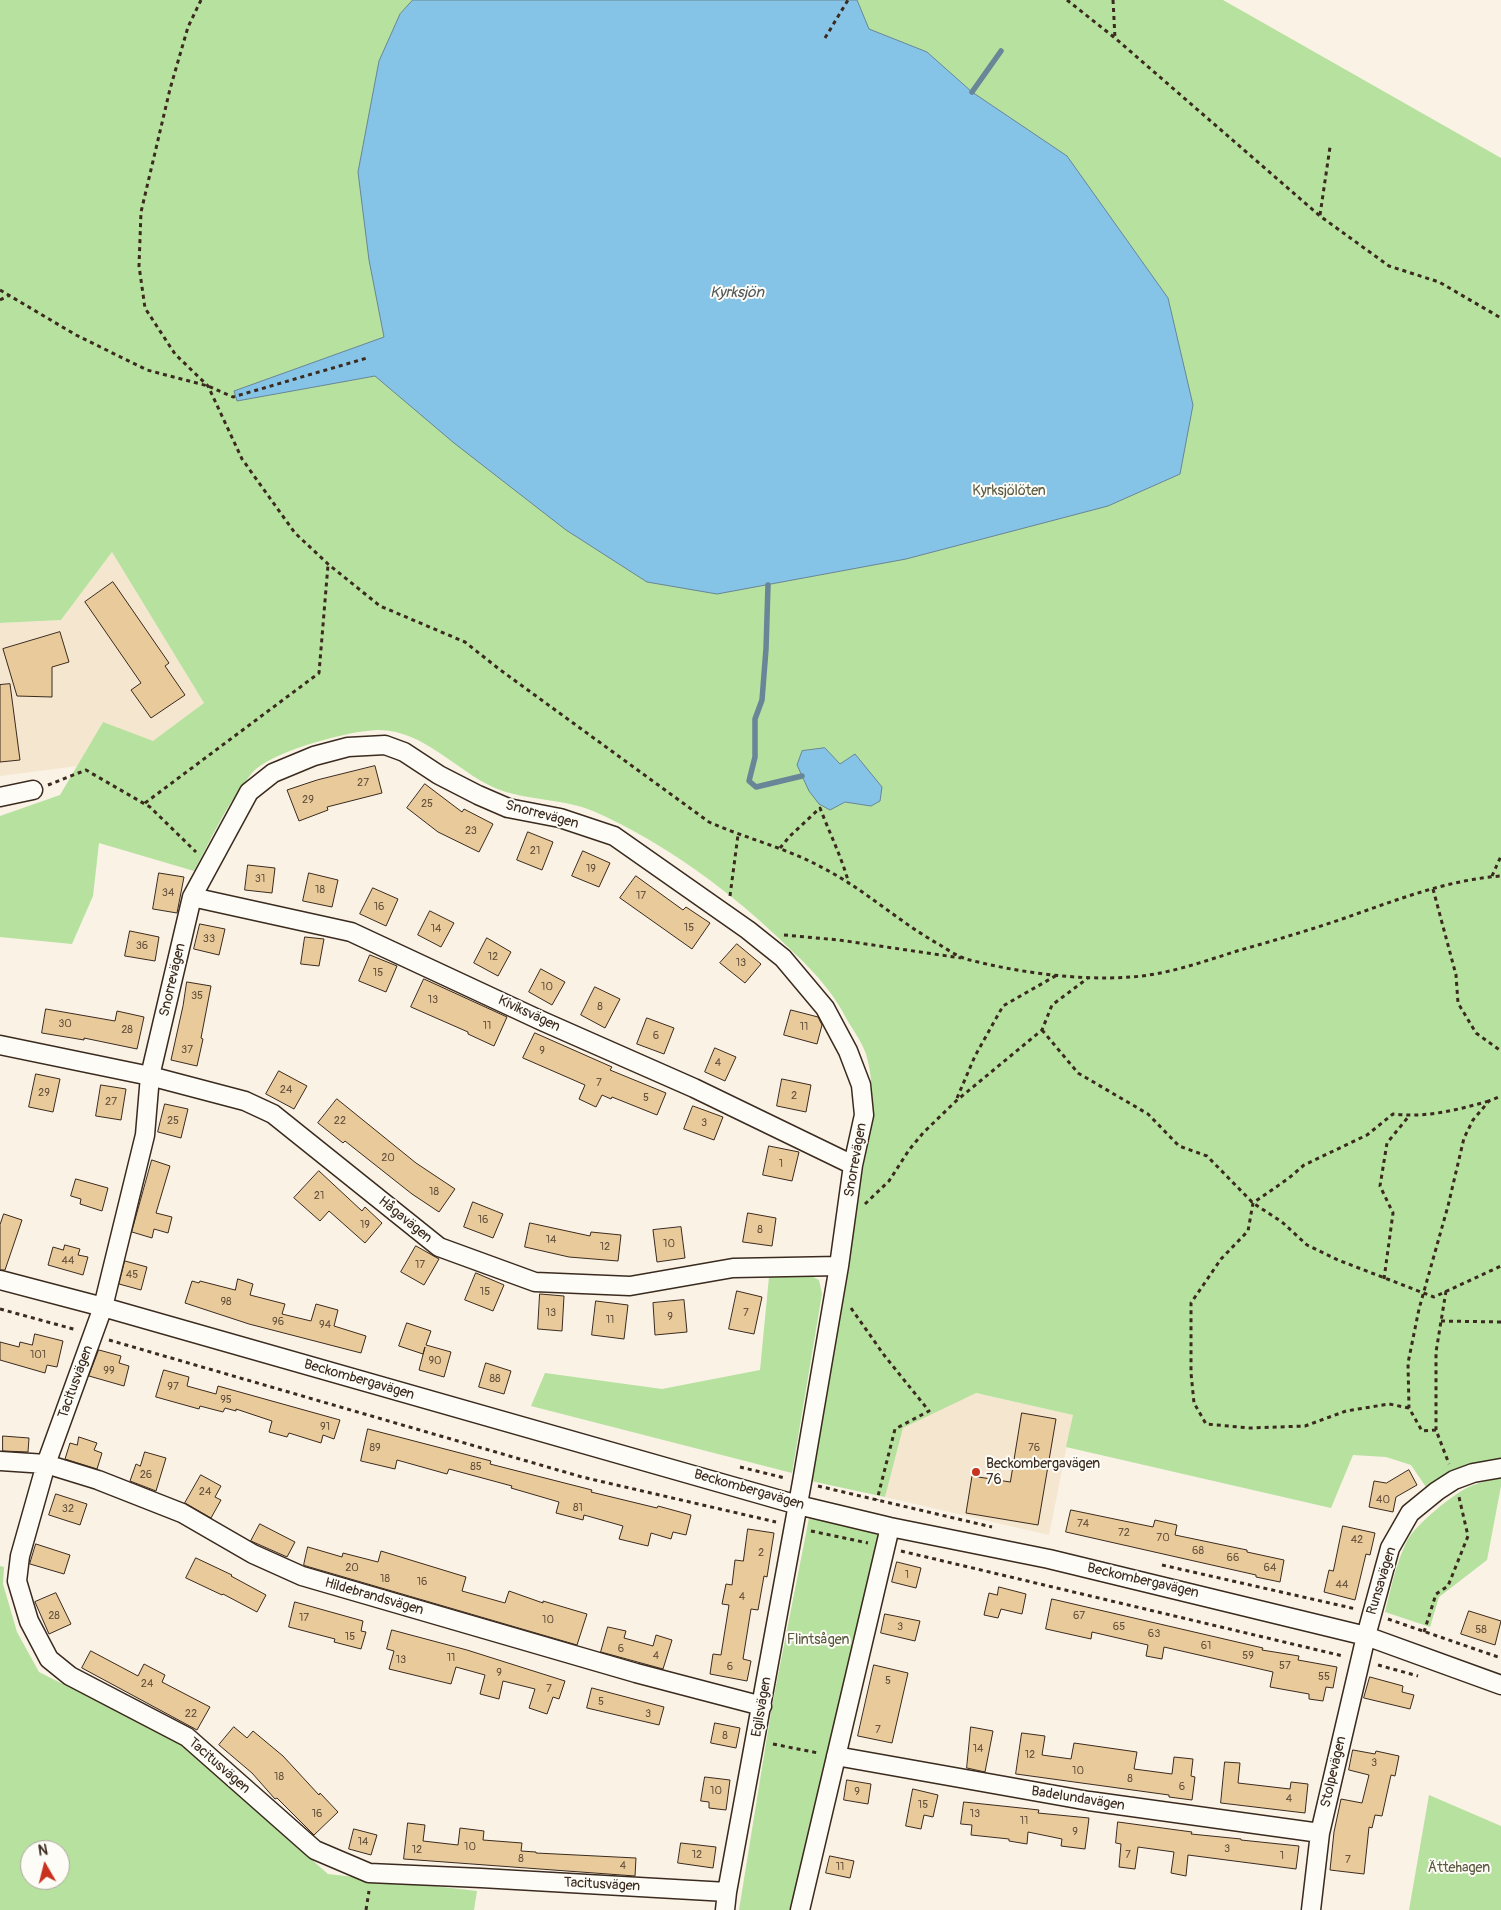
<!DOCTYPE html>
<html>
<head>
<meta charset="utf-8">
<style>
  body { margin:0 }
  #map { position:relative; width:1501px; height:1910px; overflow:hidden; background:#f9f2e5; font-family:Pangolin,sans-serif }
  canvas { display:block }
  .north { position:absolute; left:20px; top:1840px; width:50px; height:50px; box-sizing:border-box; background:#fdfcf7; border:1px solid #afa8a0; border-radius:50%; rotate:352deg; font-size:14px; font-weight:700; line-height:20px; text-align:center; color:#3b2a1e }
  .north::after { content:''; display:block; margin:auto; width:18px; height:22px; background:#c8321e; clip-path:polygon(50% 0,100% 100%,50% 72%,0 100%) }
</style>
</head>
<body>
<div id="map">
<canvas width="1501" height="1910"></canvas>
<div class="north">N</div>
</div>
<script>
const g = document.querySelector('canvas').getContext('2d');
g.lineJoin = 'round';
function paint(path, color) { g.fillStyle = color; g.fill(path, 'evenodd'); }
function strokePath(path, color, width, dash) { g.strokeStyle = color; g.lineWidth = width; g.lineCap = dash ? 'butt' : 'round'; g.setLineDash(dash || []); g.stroke(path); }
function write(font, color, halo, rows, align = 'center') {
  g.font = font + ' Pangolin,sans-serif'; g.lineWidth = 4; g.setLineDash([]); g.textBaseline = 'middle'; g.strokeStyle = halo; g.fillStyle = color; for (const [text, x, y, turn = 0] of rows) {
    g.save(); g.translate(x, y); g.rotate((+turn || 0) * Math.PI / 180); g.textAlign = isNaN(turn) ? turn : align; if (halo) g.strokeText(text, 0, 0); g.fillText(text, 0, 0); g.restore();
  }
}
const built = new Path2D(`
  M112,552L204,703L153,742L103,722L77,766L0,776V623L61,620Z
  M975,1393L1073,1415L1049,1535L885,1497L903,1428Z`);
const green = new Path2D(`
  M0,0H1223L1501,158V1459L1467,1466L1428,1490L1411,1465L1386,1457L1353,1455L1331,1508L1066,1447L1073,1415L976,1393L903,1428L885,1497L811,1481L872,1114C872,1094 872,1073 866,1054C862,1042 853,1030 846,1018C842,1010 837,1002 832,995C819,977 804,962 788,947C733,893 664,842 593,811C562,798 526,801 495,788C456,771 423,729 377,730C348,731 278,750 256,769C251,773 248,779 244,783C224,810 210,841 194,871L99,843L93,896L72,944L0,937V816L60,795L103,722L153,741L204,703L112,552L61,620L0,623Z
  M811,1276L819,1280L822,1294L792,1473L531,1406L545,1373L662,1389L760,1370L769,1277Z
  M1501,1478V1486L1487,1560L1439,1597L1430,1627L1385,1612C1391,1588 1396,1563 1407,1541C1415,1525 1454,1493 1471,1486C1481,1482 1491,1480 1501,1478Z
  M809,1518L879,1534L794,1910H739L772,1706Z
  M0,1566L4,1567L3,1584L17,1632L39,1672L179,1743L328,1874L477,1891L474,1910H0ZM30,1850H60V1880H30Z
  M1429,1795L1501,1826V1910H1409Z`);
const water = new Path2D(`
  M413,0H857L869,29L927,52L972,92L1067,156L1168,298L1193,405L1180,474L1108,506L906,559L717,594L647,582L566,530L454,443L375,376L237,401L234,391L384,337L369,260L358,172L379,61L400,14Z
  M825,748L840,764L855,754L882,787L880,801L871,806L845,802L830,810L819,804L809,791L797,765L802,751Z`);
const stream = new Path2D(`
  M972,92L1001,51
  M768,585L766,649L762,700L755,719V757L749,781L756,787L802,776`);
const building = new Path2D(`
  M113,582L169,663L165,666L185,695L151,718L131,690L141,683L85,602Z
  M60,632L69,662L52,667V697L17,696L3,649Z
  M10,684L20,760L0,762V685Z
  M375,766L382,793L327,807L328,810L299,821L287,790L317,780Z
  M425,784L462,812L464,809L493,824L479,852L438,832L407,808Z
  M528,832L553,842L542,870L517,860Z
  M583,851L610,863L599,887L572,876Z
  M248,865L275,868L272,893L245,890Z
  M159,873L184,877L177,913L153,909Z
  M309,873L338,880L332,907L303,901Z
  M636,876L683,910L686,907L710,923L692,949L620,898Z
  M373,888L398,899L386,926L360,914Z
  M430,911L454,923L441,947L418,935Z
  M200,924L225,929L219,955L194,949Z
  M130,931L159,937L155,961L125,956Z
  M305,937L324,939L319,966L301,964Z
  M487,938L511,952L498,976L474,963Z
  M737,944L761,964L745,983L720,963Z
  M370,955L397,966L386,992L359,981Z
  M541,969L565,982L552,1005L529,992Z
  M424,979L507,1017L494,1046L468,1034V1032L411,1007Z
  M187,982L211,986L201,1038L203,1039L197,1066L171,1060L183,1006Z
  M595,987L620,999L605,1028L581,1015Z
  M46,1009L115,1021L117,1011L144,1017L137,1049L84,1038V1040L42,1033Z
  M791,1010L818,1017L822,1025L817,1044L784,1035Z
  M647,1018L674,1028L664,1054L637,1044Z
  M535,1033L612,1067L610,1070L666,1093L657,1115L612,1097L611,1099L602,1095L596,1107L579,1099L585,1085L523,1058Z
  M715,1048L736,1057L725,1081L705,1072Z
  M279,1071L307,1086L294,1109L266,1094Z
  M36,1074L60,1079L53,1112L29,1107Z
  M782,1079L811,1085L806,1112L777,1106Z
  M101,1085L126,1089L121,1120L96,1116Z
  M337,1099L416,1163L455,1189L439,1212L412,1194L345,1141L343,1143L318,1123Z
  M165,1104L188,1109L181,1138L158,1132Z
  M693,1106L723,1117L714,1140L684,1129Z
  M769,1146L799,1152L792,1181L763,1175Z
  M152,1160L170,1166L156,1213L172,1217L168,1233L154,1229L152,1238L132,1232Z
  M319,1171L362,1211L365,1207L382,1223L365,1243L329,1211L320,1221L294,1198Z
  M76,1179L108,1188L102,1211L80,1204L81,1199L71,1196Z
  M473,1202L503,1214L493,1238L464,1227Z
  M748,1213L776,1218L772,1246L743,1242Z
  M4,1214L22,1220L5,1270H0V1225Z
  M530,1223L590,1236L591,1232L621,1235L618,1261L569,1257L525,1247Z
  M681,1227L685,1258L657,1262L653,1230Z
  M65,1245L80,1249L78,1255L88,1257L83,1275L48,1265L53,1247L63,1250Z
  M416,1246L439,1259L424,1285L401,1272Z
  M125,1261L147,1267L141,1290L119,1284Z
  M476,1273L504,1285L493,1311L465,1300Z
  M238,1279L253,1284L250,1295L285,1304L282,1314L311,1321L316,1304L338,1310L334,1326L366,1336L361,1353L249,1324L185,1303L192,1281L199,1283L200,1281L235,1290Z
  M737,1291L762,1297L754,1334L729,1329Z
  M540,1294L564,1296L562,1331L538,1329Z
  M684,1300L687,1332L655,1335L653,1303Z
  M596,1301L628,1305L624,1339L592,1335Z
  M407,1323L431,1331L426,1345L451,1352L444,1377L419,1370L425,1347L423,1354L399,1346Z
  M35,1334L63,1341L57,1367L47,1365L45,1373L0,1360V1342L19,1347L20,1342L32,1345Z
  M99,1350L121,1356L119,1363L129,1366L124,1386L89,1376Z
  M486,1363L511,1371L504,1394L479,1387Z
  M164,1370L189,1377L187,1386L216,1394L218,1386L340,1420L334,1439L323,1435L321,1443L289,1433L287,1437L269,1432L272,1421L236,1409V1411L225,1408L223,1412L200,1406L199,1409L156,1397Z
  M1022,1413L1056,1419L1038,1525L966,1513L972,1476L1010,1482Z
  M368,1429L491,1461L490,1464L592,1490L591,1492L657,1508L658,1506L691,1515L686,1535L673,1532L671,1539L651,1533L648,1546L619,1539L623,1526L584,1515L583,1520L556,1513L559,1502L511,1488L512,1486L449,1469L447,1474L397,1460L395,1469L361,1461Z
  M3,1436L29,1438L28,1452L3,1451Z
  M79,1437L97,1443L94,1450L102,1453L97,1469L65,1459L70,1443L77,1445Z
  M145,1452L166,1458L156,1491L130,1481L136,1464L140,1466Z
  M1409,1470L1417,1485L1396,1497L1393,1512L1369,1507L1374,1481L1386,1483Z
  M201,1475L221,1486L215,1497L221,1500L211,1518L185,1503Z
  M56,1494L87,1504L80,1525L49,1515Z
  M1071,1510L1153,1527L1155,1520L1177,1525L1175,1535L1247,1550V1552L1284,1560L1280,1582L1256,1577V1575L1066,1532Z
  M260,1524L295,1542L287,1557L251,1541Z
  M1343,1526L1375,1533L1370,1555L1366,1554L1355,1600L1324,1592L1329,1570L1333,1571Z
  M748,1529L774,1533L767,1577L764,1576L758,1610L751,1609L743,1659L751,1661L747,1681L710,1674L713,1654L721,1655L729,1605L722,1604L726,1584L732,1585L735,1560L743,1561Z
  M36,1544L70,1555L64,1574L30,1564Z
  M308,1547L342,1557L343,1553L378,1562L381,1551L466,1577L462,1591L505,1603L509,1591L543,1603V1601L587,1614L577,1645L306,1566L304,1565Z
  M196,1558L232,1575L231,1576L266,1595L257,1612L223,1594L222,1595L186,1578Z
  M897,1562L921,1568L916,1588L892,1582Z
  M999,1587L1026,1594L1022,1614L1001,1609L998,1618L984,1615L989,1593L997,1595Z
  M56,1593L71,1624L49,1634L35,1602Z
  M1052,1599L1263,1648L1262,1650L1299,1656L1298,1660L1337,1667L1333,1688L1326,1687L1323,1701L1309,1699V1694L1270,1687L1273,1672L1164,1647L1162,1659L1146,1656L1148,1645L1092,1632L1091,1639L1046,1629Z
  M295,1602L363,1621L361,1631L366,1632L361,1649L334,1642L335,1639L289,1627Z
  M1469,1611L1501,1621L1495,1645L1461,1634Z
  M885,1614L920,1621L915,1641L881,1633Z
  M608,1627L626,1631L624,1638L653,1646L656,1635L672,1640L663,1669L601,1652Z
  M392,1630L467,1650L565,1681L559,1699L553,1697L547,1714L529,1708L535,1689L503,1681L499,1699L480,1694L485,1675L456,1667L451,1684L389,1669L394,1651L387,1649Z
  M91,1651L138,1676L144,1664L165,1675L162,1682L210,1707L197,1730L82,1668Z
  M874,1665L908,1673L892,1743L858,1736Z
  M1370,1677L1403,1686L1402,1692L1414,1695L1410,1709L1364,1698Z
  M592,1688L664,1707L659,1725L587,1708Z
  M715,1723L740,1728L736,1748L711,1743Z
  M234,1727L247,1738L253,1731L283,1756L319,1795L320,1793L338,1812L314,1835L277,1798L275,1799L252,1773L219,1745Z
  M971,1727L993,1731L985,1772L967,1768Z
  M1022,1733L1045,1736L1042,1755L1071,1759L1074,1743L1137,1752L1134,1769L1172,1774L1174,1757L1193,1759L1191,1776L1195,1777L1192,1800L1169,1797V1795L1016,1774Z
  M1353,1750L1375,1754L1376,1751L1399,1756L1395,1776L1391,1775L1382,1816L1375,1815L1372,1828L1369,1827L1364,1874L1330,1870L1334,1832L1341,1799L1362,1803L1369,1775L1349,1770Z
  M1225,1762L1240,1763L1238,1783L1290,1789L1291,1782L1308,1784L1305,1813L1221,1803Z
  M705,1777L730,1780L726,1810L709,1808V1802L701,1801Z
  M847,1780L871,1784L868,1804L844,1800Z
  M913,1789L938,1795L933,1817L924,1815L921,1829L906,1826Z
  M964,1802L1021,1808L1039,1810L1038,1813L1089,1818L1085,1849L1061,1846L1062,1839L1028,1832L1027,1844L1009,1841V1839L971,1835L972,1825L961,1824Z
  M1118,1822L1192,1832L1191,1834L1241,1839V1840L1299,1846L1296,1869L1188,1855L1186,1876L1171,1873L1174,1852L1138,1847L1135,1869L1119,1867L1121,1844L1116,1843Z
  M408,1823L425,1825L423,1841L458,1845L460,1828L484,1831L483,1840L522,1843L521,1851L536,1852V1853L636,1858L635,1876L404,1859Z
  M354,1829L377,1835L371,1855L349,1849Z
  M681,1843L716,1847L713,1868L678,1863Z
  M830,1856L854,1861L850,1878L826,1873Z`);
const path = new Path2D(`
  M201,0L188,27L170,89L141,212L139,266L145,308L175,354L208,386L242,459L295,533L328,564L380,606L465,642L499,669L709,822C747,839 787,848 823,868C864,889 899,922 940,945C948,950 957,956 966,959C1015,972 1079,981 1130,977C1166,975 1202,962 1237,951C1272,941 1307,931 1342,919C1394,901 1446,880 1501,876
  M1067,0L1115,38L1320,216L1389,266L1439,282L1501,318
  M1113,0L1115,38
  M825,38L848,0
  M1320,215L1330,147
  M0,290L76,335L147,370L208,386L233,397L367,358
  M0,300L8,296
  M48,785L86,770L150,807L196,852
  M145,803L319,673L328,565
  M780,848L790,836L820,808C830,834 842,858 849,884
  M1492,876L1501,856
  M1433,889L1456,975L1458,1003L1476,1033L1501,1051
  M730,896L738,835
  M784,935L839,940L961,958
  M1042,1030L1078,1073L1148,1114L1179,1146L1207,1156L1253,1203L1282,1222L1307,1245L1338,1260L1434,1297L1501,1266
  M957,1098L975,1056L1003,1006L1057,975
  M865,1204L889,1181L909,1150L923,1133L956,1101L1042,1030L1052,1005L1088,978
  M1384,1279L1393,1213L1380,1186L1387,1143L1409,1116
  M1446,1291L1436,1352V1430L1449,1464
  M851,1308L884,1355L929,1411L895,1429L877,1500
  M0,1309L77,1330
  M1441,1321L1501,1322
  M109,1340L582,1477L776,1522
  M1409,1408L1389,1404L1346,1411L1305,1426L1250,1428L1206,1424L1194,1403L1191,1373V1303L1221,1259L1248,1231L1253,1203L1289,1178L1304,1165L1367,1135L1393,1114C1426,1118 1457,1110 1489,1101
  M1436,1430L1422,1431L1409,1408L1408,1363L1419,1309L1448,1206L1464,1138L1473,1120L1489,1101L1501,1096
  M740,1467L785,1478
  M818,1486L992,1527
  M811,1531L868,1543
  M901,1551L1343,1656
  M1162,1565L1356,1609
  M1388,1619L1501,1658
  M1424,1632L1436,1594L1448,1586L1468,1536L1459,1497
  M1378,1665L1418,1676
  M773,1744L818,1753
  M366,1910L369,1891`);
const minor = new Path2D(`
  M0,797L33,790
  M192,897L351,932L542,1021L694,1088L853,1165
  M0,1045L150,1076L245,1101L273,1114L439,1247L535,1282L630,1286L733,1268L839,1266
  M0,1280L103,1307L798,1505L890,1527L1049,1559L1366,1636L1501,1685
  M0,1461L46,1464L98,1480L182,1513L253,1554L302,1576L636,1673L762,1706
  M836,1756L1089,1801L1320,1833
  M725,1910L727,1892L802,1482L839,1266L853,1165L864,1115L861,1085L848,1051L825,1008L783,958L748,930L614,836L560,818L508,808L478,795L439,775L404,752L385,745L348,747L314,756L273,773L249,792L192,897L150,1076L145,1135L103,1307L46,1464L20,1556L17,1581L29,1621L49,1659L70,1676L187,1737L315,1850L369,1873L481,1878L727,1892
  M800,1910L890,1527
  M1311,1910L1320,1833L1366,1636L1390,1548L1410,1513L1437,1491L1454,1480L1473,1473L1501,1468`);
const markers = [
  [976,1472,5,"#c8321e"]
];
const numberNames = [
  ["27",363,783],
  ["29",308,800],
  ["25",427,804],
  ["23",471,831],
  ["21",535,851],
  ["19",591,869],
  ["31",260,879],
  ["18",320,890],
  ["34",168,893],
  ["17",641,896],
  ["16",379,907],
  ["15",689,928],
  ["14",436,929],
  ["33",209,939],
  ["36",142,946],
  ["12",493,957],
  ["13",741,963],
  ["15",378,973],
  ["10",547,987],
  ["35",197,996],
  ["13",433,1000],
  ["8",600,1007],
  ["30",65,1024],
  ["11",487,1026],
  ["11",804,1027],
  ["28",127,1030],
  ["6",656,1036],
  ["37",187,1050],
  ["9",542,1051],
  ["4",718,1063],
  ["7",599,1083],
  ["24",286,1090],
  ["29",44,1093],
  ["2",794,1096],
  ["5",646,1098],
  ["27",111,1102],
  ["25",173,1121],
  ["22",340,1121],
  ["3",704,1123],
  ["20",388,1158],
  ["1",781,1164],
  ["18",434,1192],
  ["21",319,1196],
  ["16",483,1220],
  ["19",365,1225],
  ["8",760,1230],
  ["14",551,1240],
  ["10",669,1244],
  ["12",605,1247],
  ["44",68,1261],
  ["17",420,1265],
  ["45",132,1275],
  ["15",485,1292],
  ["98",226,1302],
  ["13",551,1313],
  ["7",746,1313],
  ["9",670,1317],
  ["11",610,1320],
  ["96",278,1322],
  ["94",325,1325],
  ["101",38,1355],
  ["90",435,1361],
  ["99",109,1371],
  ["88",495,1379],
  ["97",173,1387],
  ["95",226,1400],
  ["91",325,1427],
  ["89",375,1448],
  ["76",1034,1448],
  ["85",476,1467],
  ["26",146,1475],
  ["24",205,1492],
  ["40",1383,1500],
  ["81",578,1508],
  ["32",68,1509],
  ["74",1083,1524],
  ["72",1124,1533],
  ["70",1163,1538],
  ["42",1357,1540],
  ["68",1198,1551],
  ["2",761,1553],
  ["66",1233,1558],
  ["20",352,1568],
  ["64",1270,1568],
  ["1",907,1575],
  ["18",385,1579],
  ["16",422,1582],
  ["44",1342,1585],
  ["4",742,1597],
  ["28",54,1616],
  ["67",1079,1616],
  ["17",304,1618],
  ["10",548,1620],
  ["3",900,1627],
  ["65",1119,1627],
  ["58",1481,1630],
  ["63",1154,1634],
  ["15",350,1637],
  ["61",1206,1646],
  ["6",621,1649],
  ["4",656,1656],
  ["59",1248,1656],
  ["11",451,1658],
  ["13",401,1660],
  ["57",1285,1666],
  ["6",730,1667],
  ["9",499,1673],
  ["55",1324,1677],
  ["5",888,1681],
  ["24",147,1684],
  ["7",549,1689],
  ["5",601,1702],
  ["22",191,1714],
  ["3",648,1714],
  ["7",878,1730],
  ["8",725,1736],
  ["14",978,1749],
  ["12",1030,1755],
  ["3",1374,1763],
  ["10",1078,1771],
  ["18",279,1777],
  ["8",1130,1779],
  ["6",1182,1787],
  ["10",716,1791],
  ["9",857,1792],
  ["4",1289,1799],
  ["15",923,1805],
  ["16",317,1814],
  ["13",975,1814],
  ["11",1024,1821],
  ["9",1075,1832],
  ["14",363,1842],
  ["10",470,1847],
  ["3",1227,1849],
  ["12",417,1850],
  ["12",697,1855],
  ["7",1128,1855],
  ["1",1282,1856],
  ["8",521,1859],
  ["7",1348,1860],
  ["4",623,1866],
  ["11",840,1867]
];
const parkNames = [
  ["Kyrksjölöten",1009,491],
  ["Flintsågen",818,1640],
  ["Ättehagen",1459,1868]
];
const streetNames = [
  ["Snorrevägen",542,815,15],
  ["Snorrevägen",173,980,-77],
  ["Kiviksvägen",529,1014,25],
  ["Snorrevägen",856,1160,-80],
  ["Hågavägen",405,1220,39],
  ["Beckombergavägen",359,1380,16],
  ["Tacitusvägen",76,1382,-70],
  ["Beckombergavägen",749,1490,16],
  ["Beckombergavägen",1143,1581,13],
  ["Runsavägen",1382,1581,-73],
  ["Hildebrandsvägen",374,1597,16],
  ["Egilsvägen",762,1707,-80],
  ["Tacitusvägen",219,1766,41],
  ["Stolpevägen",1334,1772,-77],
  ["Badelundavägen",1078,1799,9],
  ["Tacitusvägen",602,1885,3]
];
const poiNames = [
  ["Beckombergavägen",986,1464],
  ["76",986,1480]
];
const waterNames = [
  ["Kyrksjön",737,293]
];
paint(built, '#f4e6cf');
paint(green, '#b6e19f');
paint(water, '#86c4e7');
strokePath(water, '#688697', 1);
strokePath(stream, '#688697', 5.5);
paint(building, '#e9ca9b');
strokePath(building, '#3b2a1e', 1);
strokePath(minor, '#3b2a1e', 21);
strokePath(path, '#3b2a1e', 3, [4, 4]);
strokePath(minor, '#fdfcf7', 18);
for (const [x, y, r, color] of markers) { const dot = new Path2D(); dot.arc(x, y, r, 0, 2 * Math.PI); g.fillStyle = color; g.fill(dot); strokePath(dot, '#fdfcf7', 2); }
write('11px', '#66523d', null, numberNames);
write('14px', '#5a583e', '#fdfcf7', parkNames);
write('14px', '#3b2a1e', '#fdfcf7', streetNames);
write('14px', '#3b2a1e', '#fdfcf7', poiNames, 'left');
write('italic 15px', '#52585a', '#fdfcf7', waterNames);
</script>
</body>
</html>
